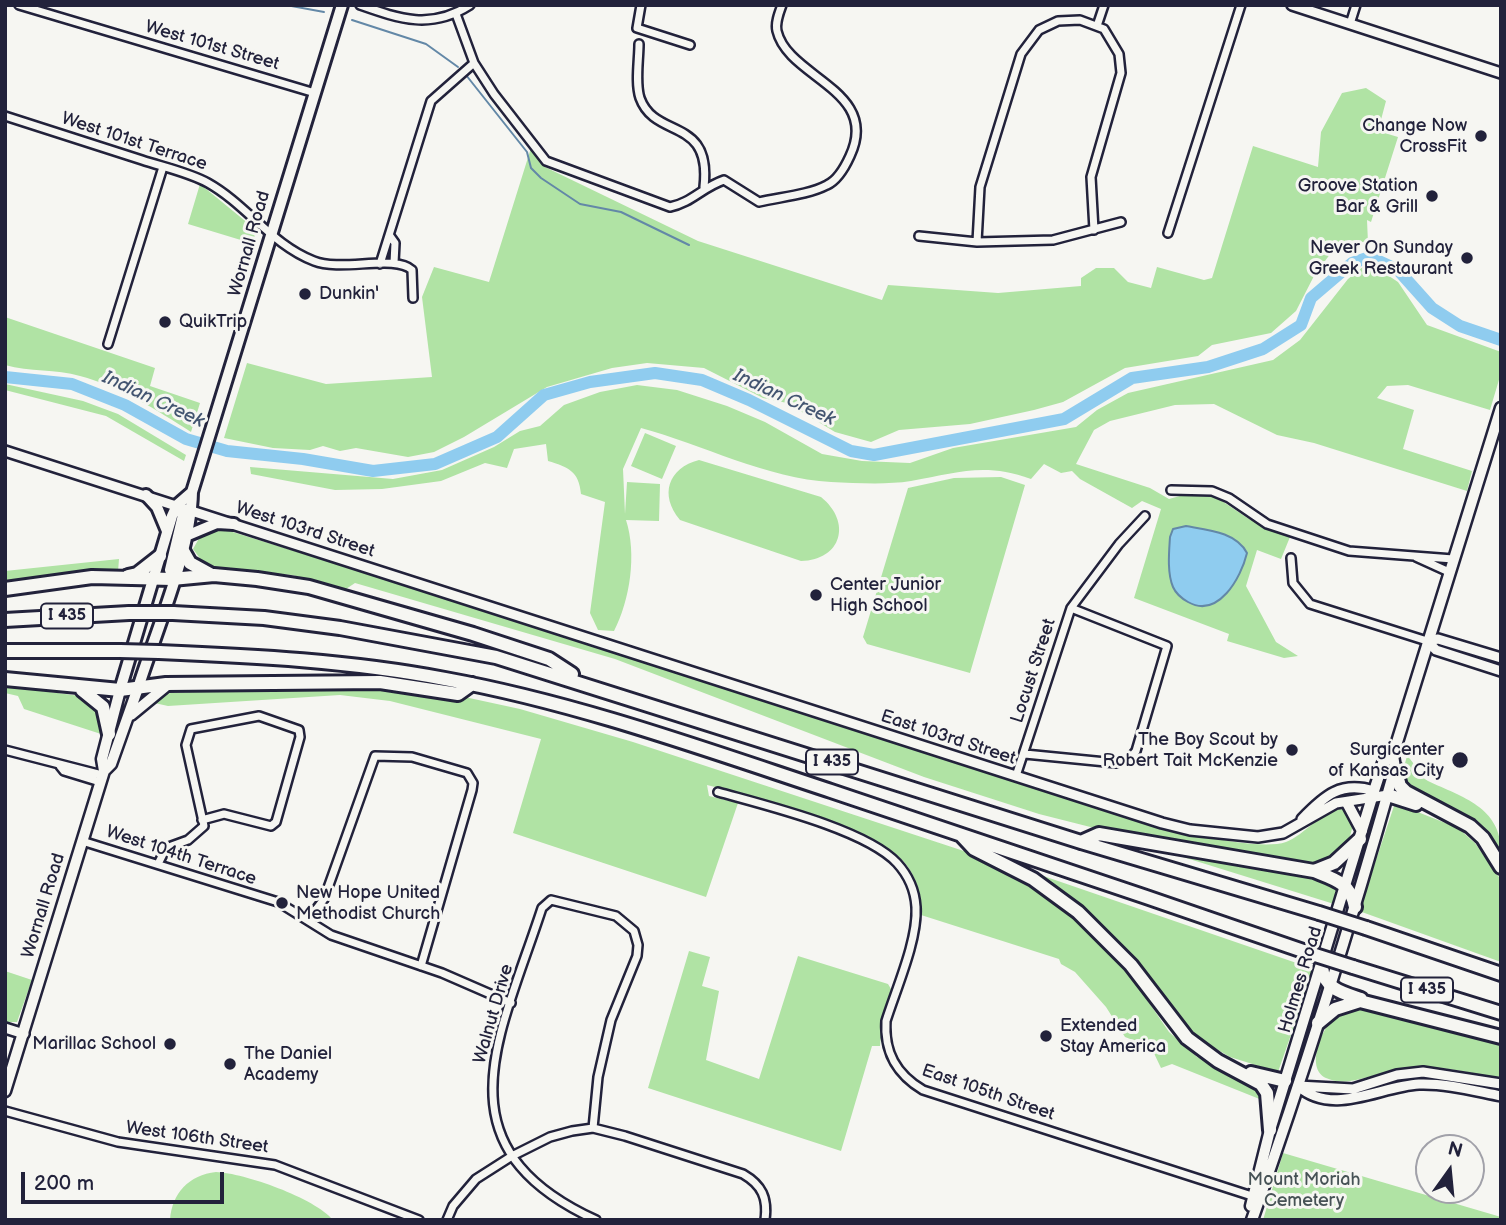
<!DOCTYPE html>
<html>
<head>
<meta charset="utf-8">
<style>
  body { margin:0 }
  #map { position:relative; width:1506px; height:1225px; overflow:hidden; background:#f6f6f2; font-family:"Balsamiq Sans",sans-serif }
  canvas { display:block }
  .frame { position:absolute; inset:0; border:7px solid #22223b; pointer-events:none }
  .north { position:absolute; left:1415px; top:1134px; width:70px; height:70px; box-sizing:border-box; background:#f6f6f2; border:2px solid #a1a1a9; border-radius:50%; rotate:15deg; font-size:19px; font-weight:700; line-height:28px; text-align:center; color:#22223b }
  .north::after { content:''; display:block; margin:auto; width:24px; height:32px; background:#22223b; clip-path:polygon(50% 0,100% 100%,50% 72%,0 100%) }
  .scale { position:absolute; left:21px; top:1172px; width:203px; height:32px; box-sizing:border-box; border:4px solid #22223b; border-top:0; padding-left:9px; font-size:21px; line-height:24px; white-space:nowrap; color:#22223b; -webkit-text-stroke:5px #f6f6f2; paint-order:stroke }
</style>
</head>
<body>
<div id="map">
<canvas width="1506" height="1225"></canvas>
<div class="frame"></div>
<div class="north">N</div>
<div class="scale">200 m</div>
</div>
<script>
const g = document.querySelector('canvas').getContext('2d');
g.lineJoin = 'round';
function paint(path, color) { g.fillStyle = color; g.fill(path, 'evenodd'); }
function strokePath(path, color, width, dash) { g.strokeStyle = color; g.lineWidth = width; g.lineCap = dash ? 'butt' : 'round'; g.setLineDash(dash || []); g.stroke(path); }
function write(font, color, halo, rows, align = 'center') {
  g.font = font + ' "Balsamiq Sans",sans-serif'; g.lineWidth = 6; g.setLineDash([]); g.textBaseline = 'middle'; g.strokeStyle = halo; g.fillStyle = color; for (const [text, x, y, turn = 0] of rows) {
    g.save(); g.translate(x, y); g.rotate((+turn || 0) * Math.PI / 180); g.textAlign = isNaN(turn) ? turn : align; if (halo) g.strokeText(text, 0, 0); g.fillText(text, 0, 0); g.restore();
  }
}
const green = new Path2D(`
  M1366,88L1386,101L1378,131L1398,137L1371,222L1367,220L1368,243L1349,240L1336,246L1314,276L1296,311L1271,333L1212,345L1198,356L1125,368L1063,402L1034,410L970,424L899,430L871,442L835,432L787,403L763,398L704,368L647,363L612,368L547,387L464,437L434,452L408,457L356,448L340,451L323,446L310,450L273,448L224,438L247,363L326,384L432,377L422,297L434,267L489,282L531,148L545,167L698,241L882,300L888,285L998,293L1081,286V278L1096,268H1114L1128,282L1151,288L1157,267L1204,280L1212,278L1253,146L1318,167L1321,132L1342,93Z
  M200,184L255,229L254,244L188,224Z
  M1364,266L1380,270L1398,282L1427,325L1501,352V373L1490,410L1408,385L1387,386L1377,398L1414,410L1403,449L1472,471L1467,491L1314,443L1277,435L1214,404L1175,405L1110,421L1094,430L1076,464L1150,488L1169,499L1187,494L1216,497L1249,519L1290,537L1281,559L1257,550L1246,586L1276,642L1298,656L1284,658L1227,641L1229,634L1134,598L1161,509L1142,501L1132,508L1080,479L1072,471L1061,473L1044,464L1031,479C984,462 957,473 911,481C886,485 856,483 831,482C768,479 701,444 641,428L623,469L625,514L627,482L660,484L659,521L626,520C637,554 630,600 614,631L598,630L590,613L605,502L581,494C579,471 568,467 548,461L546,444L514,449L507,468L485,463L441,481L382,489L335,490L251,474L250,467L393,479L442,470L494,447L520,431L540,426L564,405L600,392L637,385L677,390L727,406L765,422L822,454L862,461L910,463L953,448L1076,427L1097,410L1128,393L1273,360L1300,340L1348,279Z
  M5,317L155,368L150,386L200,403L191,432C157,410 119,386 80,376C56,369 30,372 5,365Z
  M5,384L83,401L118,414L186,455L184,461L106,416L5,390Z
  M645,433L676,446L662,479L631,466Z
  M699,460L821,497C852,522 842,560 801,561L680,520C659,495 668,468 699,460Z
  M1001,477L1025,485L970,673L867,644L863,637L908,488L954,478Z
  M223,529L505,616L1160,828C1190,833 1259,851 1286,842C1306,835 1327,803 1347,810L1353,825L1349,840L1334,858L1303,866L1118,834L1039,814L924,777L615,659L355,583L346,589L292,575L216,569L204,564L193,549L202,533Z
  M119,559L118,572L76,573L5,584V571Z
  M333,685L460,696L520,709L633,742L982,857L1040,889L1111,947L1169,1032L1197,1057L1260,1087L1262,1100L1172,1064L1161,1068L1151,1047L1125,1037L1106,1007L1075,972L1061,964L1059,959L921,915C922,894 915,871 899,857C859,822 758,797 707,785L709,796L738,803L706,897L513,833L541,739L390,701L340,695L168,706L150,702L158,695L171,693Z
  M5,686L80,696L99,711L101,734L24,709L18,696L5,693Z
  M1407,756C1415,762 1419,777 1428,781C1462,797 1501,807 1501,852C1489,837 1478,823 1462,813C1446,803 1415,801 1405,782C1401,774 1405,764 1407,756Z
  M1395,803L1458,828L1475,843L1501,880V962L1359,911Z
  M1154,848L1321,877L1336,887L1334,904Z
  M1026,870L1314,969L1278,1072L1230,1057L1196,1037L1117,939L1083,910Z
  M689,951L710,957L702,986L719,991L706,1060L759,1079L798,956L888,984L891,989L882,1022L880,1046H872L841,1151L648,1088Z
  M5,971L32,980L17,1022H5Z
  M1364,1006L1501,1041V1079C1463,1071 1427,1062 1389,1071C1369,1076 1346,1087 1326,1078C1304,1068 1323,1024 1338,1014C1345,1009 1356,1008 1364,1006Z
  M1283,1153L1501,1217V1220H1263Z
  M216,1172C244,1173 315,1198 333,1220H170C172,1193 189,1175 216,1172Z`);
const water = new Path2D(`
  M1186,526C1208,530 1236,532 1247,553C1241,578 1218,619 1188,602C1181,598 1176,594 1173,587C1167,573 1169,552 1170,537L1173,529Z`);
const stream = new Path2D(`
  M185,5H200
  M286,5L324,12
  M352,20L426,44L458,67
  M466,75L527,152L531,168L541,178L580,204L621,212L689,245`);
const river = new Path2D(`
  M5,377L72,384L125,405L186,439L227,451L303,459L373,471L435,464L497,437L544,395L590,382L655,373L702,380L749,400L851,451L874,455L1064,419L1132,378L1208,367L1263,349L1301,325L1311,298L1352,263L1370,257L1398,270L1432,308L1460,326L1501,340`);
const minor = new Path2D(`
  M19,5L315,93
  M360,5C400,19 431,30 470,5
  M641,5L637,28L690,45
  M456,14L474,63L494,94L546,161L670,207C691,203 703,187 724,180L759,202C780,197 808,195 827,185C838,180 845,167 850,156C881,90 788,78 777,31C775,23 779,13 782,5
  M1350,24L1356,5
  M1097,26L1104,5
  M639,44C639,60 635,83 640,98C655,140 712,116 704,187
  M5,116C51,131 97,146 142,160C163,167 188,172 208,183C247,205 272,245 314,261C341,272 395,254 412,270L413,298
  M1168,233L1241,5
  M390,236L395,243L394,263
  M919,236L977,242L1053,240L1121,222
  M977,242L980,187L1021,54L1039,30L1058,21L1080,20L1104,29L1119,54L1121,73L1091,177L1094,230
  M380,264L431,101L474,63
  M108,344L163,167
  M1171,490L1212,491L1229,498L1267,524L1349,551L1453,559
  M1416,557L1449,572
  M1291,558L1293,583L1310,604L1427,641
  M5,750L102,775
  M1025,754L1116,763L1129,759L1136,751L1167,646L1071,608
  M60,766L64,771L100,782
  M1016,776L1071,608L1119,544L1145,516
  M718,792C764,805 865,829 897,863C908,875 915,891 916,907C918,940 896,989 886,1021C884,1052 896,1074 923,1090L1255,1197
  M82,841L278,902L331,935L442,973L511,1003
  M158,864L166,848L188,840L204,826L186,745L191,729L259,716L299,730L300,737L276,822L271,826L224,814L202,820
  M308,920L324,899L375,756L412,757L467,773L473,783L472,790L421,966
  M5,1111L118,1142L275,1165L419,1220
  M593,1128L598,1077L611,1020L637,956L638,945L634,931L616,916L551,900L542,908C500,1037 435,1146 596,1220
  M447,1220L453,1206L476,1179L512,1156L550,1137L572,1131L593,1128L625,1136L743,1174C762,1185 768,1198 765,1220`);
const tertiary = new Path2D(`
  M1292,5L1501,73
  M5,451L1162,823L1190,830L1258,837L1283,833L1336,803L1388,795
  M1427,641L1436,650L1501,671
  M1427,641L1438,639L1501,658
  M1302,819C1325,795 1341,781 1374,791
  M5,1028L24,1034
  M1298,1086C1333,1117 1380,1086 1419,1084C1446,1083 1475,1091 1501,1096
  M1298,1086L1353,1089L1397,1075L1423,1072L1501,1084`);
const secondary = new Path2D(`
  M131,715L165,687
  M104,771L111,764L139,685
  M1347,803L1362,831
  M5,1091L104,771L102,759L120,690
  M1251,1206L1270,1130L1374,791L1383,763L1393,755
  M1252,1220C1305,1071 1352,920 1395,768L1393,755L1501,408`);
const primary = new Path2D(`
  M146,495L157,507L167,531
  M186,536L217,523L234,524
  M170,570L183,515L177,505
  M139,685C157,628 191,551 192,492L342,5
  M120,690L172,516L177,505L192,492`);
const motorway = new Path2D(`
  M182,549L190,563L210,574
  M128,576L137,574L160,556
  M5,589L92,577L172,579L214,575L257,579L309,587L473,634L549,659L572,674
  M173,613L264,618L340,628L496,657L1081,842L1319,913
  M5,620L129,613
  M5,651H120
  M159,652C255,656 351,661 445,679C577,703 704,749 831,791C991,844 1150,898 1309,953
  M5,679L120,690L166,684L380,682L458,694L472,684
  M82,690L103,707L109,734
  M1395,768L1400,786L1406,792L1470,826L1483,838L1501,867
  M1388,795L1416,804
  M961,835L974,849L1033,879L1078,912L1131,965L1187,1038L1218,1061L1261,1084L1267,1093L1270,1130
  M1081,842L1099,834L1314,871L1334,863L1360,839
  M1314,871C1334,879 1351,883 1355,907
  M1366,928L1501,974
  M1322,967C1324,989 1343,993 1361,999
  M1353,967L1501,1013
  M1318,1023L1335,1009L1360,1001L1501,1037
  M1251,1073L1285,1081`);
const motorwayBridge = new Path2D(`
  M129,613H173
  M120,651L159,652
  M1319,913L1366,928
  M1309,953L1353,967`);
const markers = [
  [1481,136,7,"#22223b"],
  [1432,196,7,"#22223b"],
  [1467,258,7,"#22223b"],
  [305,294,7,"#22223b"],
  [165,322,7,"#22223b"],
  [816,595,7,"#22223b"],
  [1292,750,7,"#22223b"],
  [1460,760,9,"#22223b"],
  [282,903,7,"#22223b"],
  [1046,1036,7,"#22223b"],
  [170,1044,7,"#22223b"],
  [230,1064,7,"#22223b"]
];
const shields = [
  [67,616,52],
  [832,762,52],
  [1427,990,52]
];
const shieldNames = [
  ["I 435",67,616],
  ["I 435",832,762],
  ["I 435",1427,990]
];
const streetNames = [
  ["West 101st Street",212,46,16],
  ["West 101st Terrace",134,142,18],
  ["Wornall Road",250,244,-74],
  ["West 103rd Street",305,530,18],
  ["Locust Street",1034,671,-72],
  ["East 103rd Street",948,738,18],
  ["West 104th Terrace",181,856,18],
  ["Wornall Road",44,906,-73],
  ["Holmes Road",1301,980,-73],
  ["Walnut Drive",494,1014,-74],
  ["East 105th Street",988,1093,19],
  ["West 106th Street",197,1138,8]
];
const poiNames = [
  ["Change Now",1467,126],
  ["CrossFit",1467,147],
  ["Groove Station",1418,186],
  ["Bar & Grill",1418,207],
  ["Never On Sunday",1453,248],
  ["Greek Restaurant",1453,269],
  ["Dunkin'",319,294,"left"],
  ["QuikTrip",179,322,"left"],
  ["Center Junior",830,585,"left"],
  ["High School",830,606,"left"],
  ["The Boy Scout by",1278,740],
  ["Robert Tait McKenzie",1278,761],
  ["Surgicenter",1444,750],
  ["of Kansas City",1444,771],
  ["New Hope United",296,893,"left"],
  ["Methodist Church",296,914,"left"],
  ["Extended",1060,1026,"left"],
  ["Stay America",1060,1047,"left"],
  ["Marillac School",156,1044],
  ["The Daniel",244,1054,"left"],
  ["Academy",244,1075,"left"]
];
const parkNames = [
  ["Mount Moriah",1304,1180],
  ["Cemetery",1304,1201]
];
const waterNames = [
  ["Indian Creek",784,398,25],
  ["Indian Creek",153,400,25]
];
paint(green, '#b0e3a4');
paint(water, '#8fccef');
strokePath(water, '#6388a7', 2);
strokePath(stream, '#6388a7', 2);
strokePath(river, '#8fccef', 12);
strokePath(minor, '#22223b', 12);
strokePath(tertiary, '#22223b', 14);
strokePath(secondary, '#22223b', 15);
strokePath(primary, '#22223b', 16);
strokePath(motorway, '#22223b', 18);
strokePath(minor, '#f6f6f2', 7);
strokePath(tertiary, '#f6f6f2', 9);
strokePath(secondary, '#f6f6f2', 10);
strokePath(primary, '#f6f6f2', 10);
strokePath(motorway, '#f6f6f2', 12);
strokePath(motorwayBridge, '#22223b', 18, []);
strokePath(motorwayBridge, '#f6f6f2', 12);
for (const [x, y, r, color] of markers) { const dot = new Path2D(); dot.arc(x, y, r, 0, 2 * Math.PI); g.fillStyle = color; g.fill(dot); strokePath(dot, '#f6f6f2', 2.5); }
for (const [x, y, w] of shields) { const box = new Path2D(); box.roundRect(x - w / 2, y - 12.5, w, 25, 5); g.fillStyle = '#f6f6f2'; g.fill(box); strokePath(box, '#22223b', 2); }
write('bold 16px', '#22223b', null, shieldNames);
write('18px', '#22223b', '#f6f6f2', streetNames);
write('18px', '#22223b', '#f6f6f2', poiNames, 'right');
write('18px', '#465255', '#f6f6f2', parkNames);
write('italic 19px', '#435571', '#f6f6f2', waterNames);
</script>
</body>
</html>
